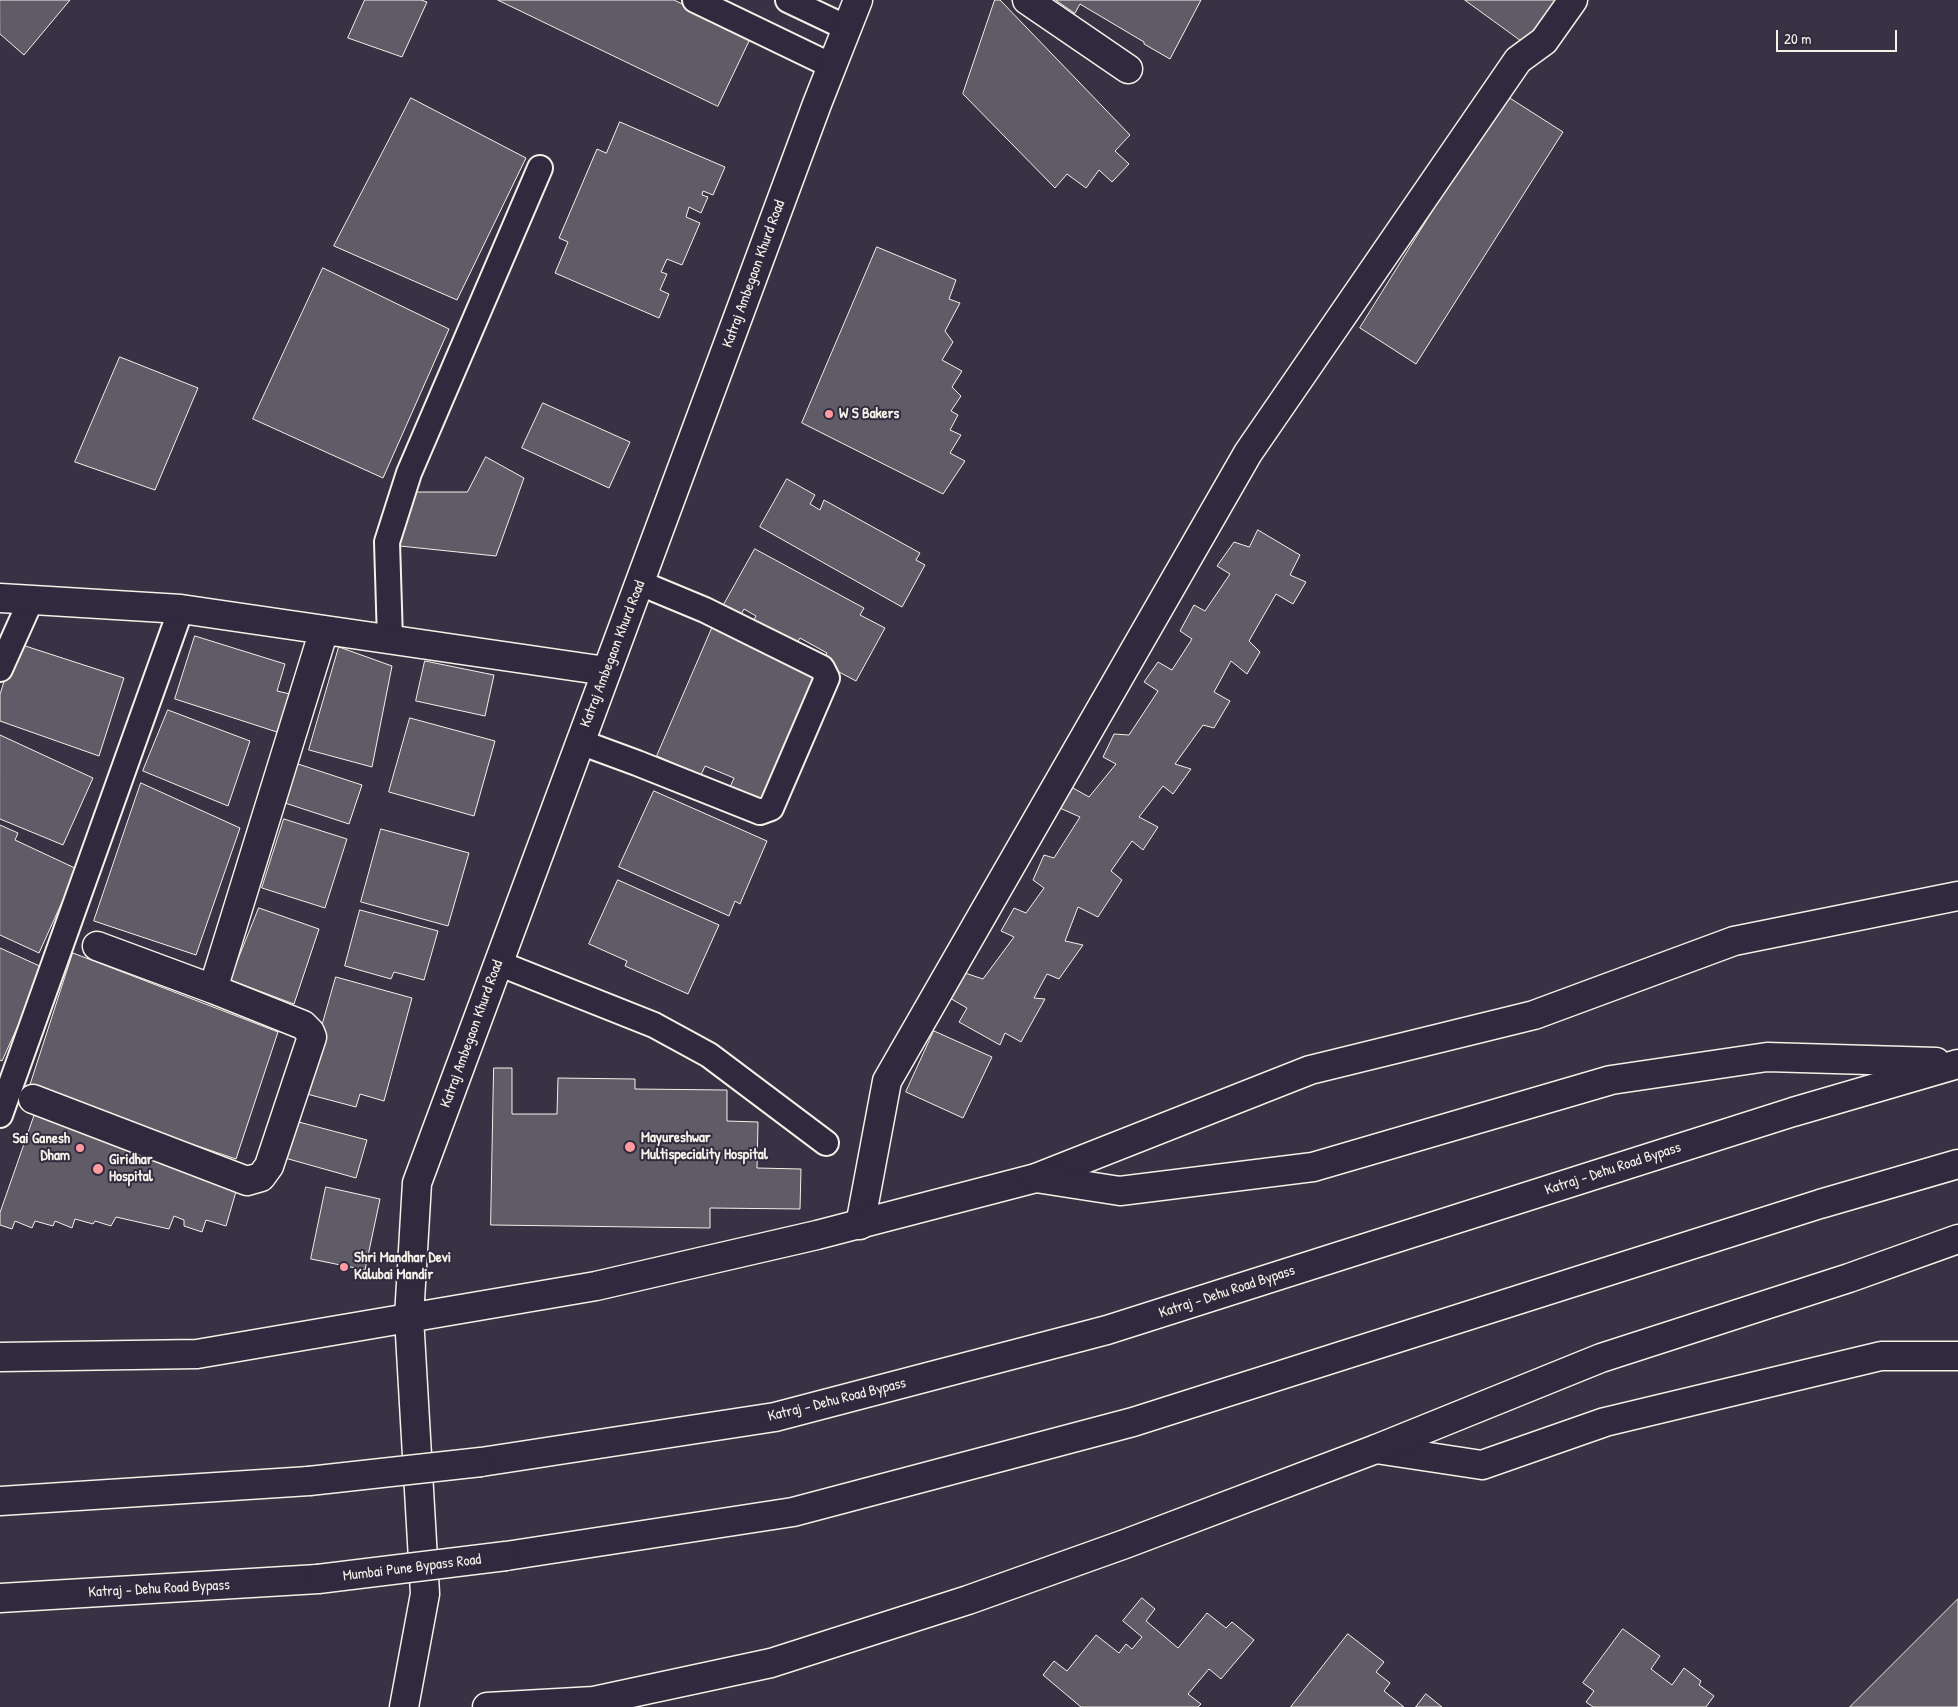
<!DOCTYPE html>
<html>
<head>
<meta charset="utf-8">
<style>
  body { margin:0 }
  #map { position:relative; width:1958px; height:1707px; overflow:hidden; background:#373244; font-family:"Patrick Hand",sans-serif }
  canvas { display:block }
  .scale { position:absolute; left:1776px; top:30px; width:121px; height:22px; box-sizing:border-box; border:2px solid #f4f1e8; border-top:0; padding-left:6px; font-size:15px; line-height:18px; white-space:nowrap; color:#f4f1e8; -webkit-text-stroke:4px #2f2a3d; paint-order:stroke }
</style>
</head>
<body>
<div id="map">
<canvas width="1958" height="1707"></canvas>
<div class="scale">20 m</div>
</div>
<script>
const g = document.querySelector('canvas').getContext('2d');
g.lineJoin = 'round';
function paint(path, color) { g.fillStyle = color; g.fill(path, 'evenodd'); }
function strokePath(path, color, width, dash) { g.strokeStyle = color; g.lineWidth = width; g.lineCap = dash ? 'butt' : 'round'; g.setLineDash(dash || []); g.stroke(path); }
function write(font, color, halo, rows, align = 'center') {
  g.font = font + ' "Patrick Hand",sans-serif'; g.lineWidth = 4; g.setLineDash([]); g.textBaseline = 'middle'; g.strokeStyle = halo; g.fillStyle = color; for (const [text, x, y, turn = 0] of rows) {
    g.save(); g.translate(x, y); g.rotate((+turn || 0) * Math.PI / 180); g.textAlign = isNaN(turn) ? turn : align; if (halo) g.strokeText(text, 0, 0); g.fillText(text, 0, 0); g.restore();
  }
}
const building = new Path2D(`
  M0,0H70L24,55L0,34Z
  M365,0H421L427,2L402,57L348,38Z
  M498,0H674L751,37L718,106Z
  M995,0H1000L1130,135L1115,151L1129,164L1112,182L1099,170L1086,188L1067,174L1055,188L963,94Z
  M1056,0H1201L1170,59L1144,44V42L1080,4L1075,13Z
  M1465,0H1563L1530,47Z
  M1505,95L1563,132L1416,364L1360,328Z
  M411,98L526,158L457,300L334,246Z
  M620,122L725,167L713,195L703,191L702,195L708,197L701,213L689,207L686,217L700,223L682,265L667,259L661,272L667,274L660,290L669,294L659,318L555,273L568,242L559,238L597,149L606,153Z
  M877,247L956,280L949,299L960,303L945,331L953,342L942,360L962,371L952,387L961,396L951,411L958,415L950,430L961,435L950,453L965,461L943,494L802,423Z
  M323,268L449,329L383,478L253,419Z
  M120,357L198,388L155,490L75,462Z
  M543,403L630,442L609,488L522,448Z
  M486,457L524,478L496,556L400,546L411,492H467Z
  M787,479L815,495L810,504L820,510L824,500L920,553L916,560L925,565L902,607L760,527Z
  M1258,530L1300,555L1290,575L1306,582L1293,604L1276,594L1249,641L1260,652L1247,674L1231,661L1214,692L1230,701L1214,728L1203,725L1175,764L1191,769L1173,794L1163,786L1139,817L1158,827L1143,850L1132,841L1111,871L1122,880L1098,917L1078,907L1065,941L1083,945L1059,979L1047,974L1034,998L1045,999L1021,1042L1005,1033L1000,1045L959,1022L967,1008L948,997L959,971L983,979L1014,937L1001,931L1014,908L1026,913L1044,888L1033,880L1044,855L1054,858L1080,817L1053,805L1066,784L1089,797L1116,764L1103,757L1114,734L1129,735L1158,691L1144,682L1158,662L1172,670L1192,639L1180,631L1194,605L1205,611L1230,574L1217,566L1234,542L1249,547Z
  M755,549L864,608L860,615L885,628L856,681L822,663L827,653L800,638L794,647L751,625L756,616L744,609L739,618L722,608Z
  M713,626L817,670L809,689L817,692L769,803L730,787L734,778L705,766L701,775L657,756Z
  M195,636L285,664L277,691L290,694L277,732L175,699Z
  M16,643L124,678L99,756L0,721V695Z
  M339,647L392,666L372,767L309,750Z
  M425,661L494,675L485,716L416,701Z
  M168,710L250,741L228,806L143,771Z
  M410,718L495,741L474,816L389,792Z
  M0,735L93,778L63,845L0,819Z
  M298,764L362,785L349,824L285,803Z
  M141,783L240,828L196,955L94,921Z
  M654,791L767,841L740,904L735,901L729,916L619,867Z
  M284,819L347,839L325,908L262,888Z
  M0,825L18,833L15,840L77,869L39,953L0,935Z
  M381,829L469,853L448,926L361,902Z
  M618,880L719,925L688,994L625,966L627,961L589,944Z
  M259,908L319,929L294,1004L230,980Z
  M360,910L438,931L424,980L394,972L391,979L345,966Z
  M0,948L44,968L2,1061L0,1060Z
  M73,953L278,1032L236,1159L29,1089Z
  M336,977L412,998L384,1101L360,1094L356,1107L303,1093Z
  M934,1031L992,1057L963,1118L906,1092Z
  M494,1068H512V1114H557L558,1078L635,1079V1089L727,1090V1121L758,1122L757,1168L801,1169L800,1209L710,1208V1228L491,1225Z
  M37,1108L237,1188L226,1226L206,1220L202,1232L184,1226V1220L174,1216L169,1229L116,1217L111,1226L95,1221L93,1224L75,1219L72,1228L55,1221L53,1226L35,1221L32,1228L15,1221L12,1229L0,1225V1213Z
  M295,1121L367,1140L356,1178L285,1158Z
  M326,1187L380,1199L365,1270L311,1259Z
  M1142,1598L1155,1609L1146,1621L1178,1648L1207,1613L1226,1628L1232,1622L1254,1640L1221,1679L1209,1669L1188,1694L1201,1704L1198,1707H1081L1043,1675L1054,1661L1067,1671L1096,1635L1119,1653L1126,1644L1132,1649L1142,1637L1123,1621Z
  M1958,1599V1707H1850Z
  M1623,1629L1660,1656L1651,1669L1672,1685L1684,1668L1701,1681L1699,1685L1714,1696L1706,1707H1593L1586,1702L1594,1691L1583,1683Z
  M1348,1634L1384,1662L1376,1672L1390,1683L1384,1691L1404,1707H1291Z
  M1426,1694L1442,1707H1416Z`);
const service = new Path2D(`
  M695,0L832,66
  M788,0L847,28
  M390,640L387,542L409,473L540,168
  M0,669L31,600
  M580,742L637,763L760,812L771,808L827,678L822,668L705,610L640,583
  M498,963L654,1025L709,1055L826,1143
  M0,1115L181,609`);
const minor = new Path2D(`
  M1027,0L1128,69
  M0,598L181,609L606,671
  M97,946L213,989L324,630
  M33,1099L247,1181L261,1177L269,1166L312,1037L310,1032L303,1025L213,989
  M860,1225L887,1081L1248,453L1518,60L1544,41L1573,0
  M1376,1449L1482,1465L1605,1422L1881,1356H1958`);
const tertiary = new Path2D(`
  M0,1357L197,1354L596,1286L817,1235L1036,1178L1310,1070L1534,1015L1734,941L1958,896
  M404,1707L425,1594L409,1317L417,1183L817,104L858,0
  M487,1707L594,1701L771,1663L968,1600L1125,1544L1376,1449L1601,1358L1849,1278L1958,1239`);
const trunk = new Path2D(`
  M1036,1178L1120,1191L1313,1167L1611,1080L1767,1057L1936,1062
  M481,1462L775,1417L1107,1330L1793,1112L1958,1064
  M0,1501L309,1481
  M506,1556L793,1512L1133,1422L1820,1204L1958,1164
  M0,1598L318,1579`);
const trunkBridge = new Path2D(`
  M309,1481L481,1462
  M318,1579L506,1556`);
const markers = [
  [829,414,5,"#ff9aa2"],
  [630,1147,6,"#ff9aa2"],
  [80,1148,5,"#ff9aa2"],
  [98,1169,6,"#ff9aa2"],
  [344,1267,5,"#ff9aa2"]
];
const streetNames = [
  ["Katraj Ambegaon Khurd Road",754,274,-70],
  ["Katraj Ambegaon Khurd Road",613,654,-69],
  ["Katraj Ambegaon Khurd Road",472,1034,-70],
  ["Katraj - Dehu Road Bypass",1613,1169,-18],
  ["Katraj - Dehu Road Bypass",1227,1292,-18],
  ["Katraj - Dehu Road Bypass",837,1400,-14],
  ["Mumbai Pune Bypass Road",412,1568,-7],
  ["Katraj - Dehu Road Bypass",159,1589,-3]
];
const poiNames = [
  ["W S Bakers",839,414],
  ["Mayureshwar",641,1138],
  ["Multispeciality Hospital",641,1155],
  ["Sai Ganesh",70,1139,"right"],
  ["Dham",70,1156,"right"],
  ["Giridhar",109,1160],
  ["Hospital",109,1177],
  ["Shri Mandhar Devi",354,1258],
  ["Kalubai Mandir",354,1275]
];
paint(building, '#5f5c67');
strokePath(building, '#f4f1e8', 1);
strokePath(service, '#f4f1e8', 28);
strokePath(minor, '#f4f1e8', 31);
strokePath(tertiary, '#f4f1e8', 31);
strokePath(trunk, '#f4f1e8', 31);
strokePath(service, '#2f2a3d', 24);
strokePath(minor, '#2f2a3d', 28);
strokePath(tertiary, '#2f2a3d', 28);
strokePath(trunk, '#2f2a3d', 28);
strokePath(trunkBridge, '#f4f1e8', 31, []);
strokePath(trunkBridge, '#2f2a3d', 28);
for (const [x, y, r, color] of markers) { const dot = new Path2D(); dot.arc(x, y, r, 0, 2 * Math.PI); g.fillStyle = color; g.fill(dot); strokePath(dot, '#2f2a3d', 2); }
write('15px', '#f4f1e8', '#2f2a3d', streetNames);
write('bold 15px', '#f4f1e8', '#2f2a3d', poiNames, 'left');
</script>
</body>
</html>
